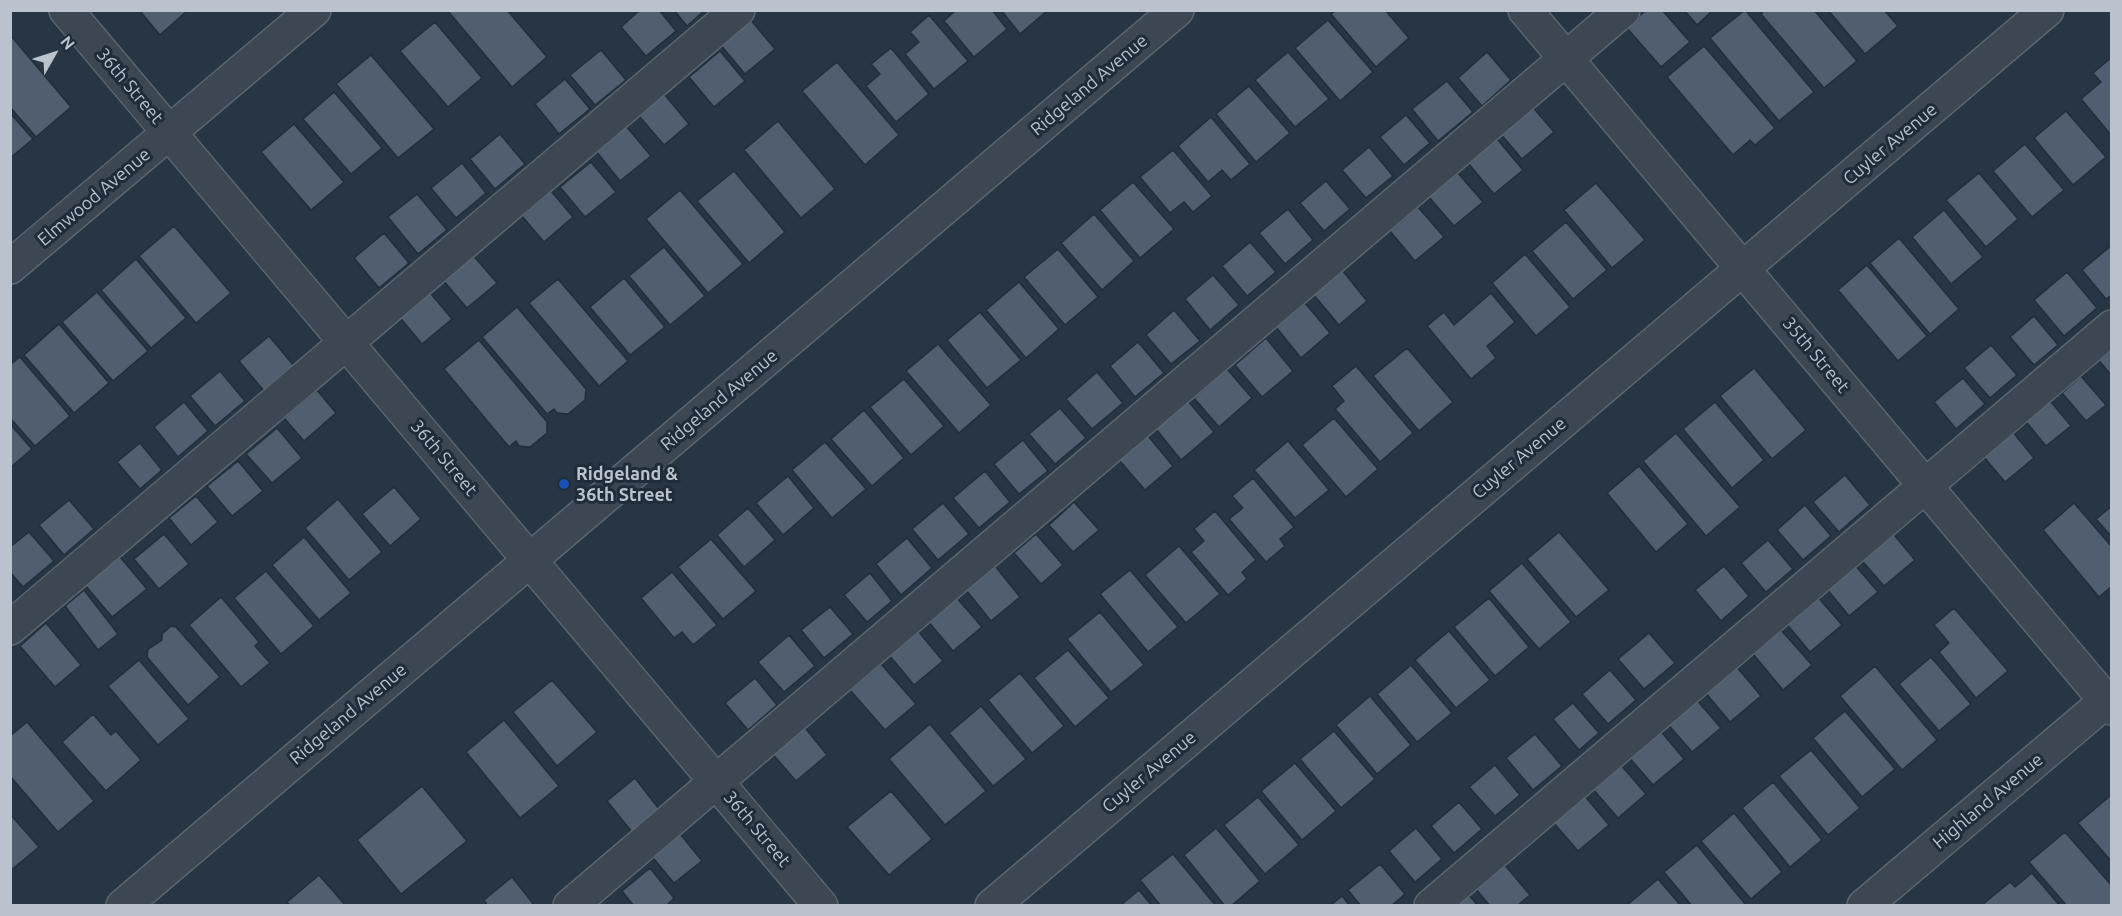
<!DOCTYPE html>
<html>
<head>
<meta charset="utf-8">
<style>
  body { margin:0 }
  #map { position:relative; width:2122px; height:916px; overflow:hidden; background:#273544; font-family:Ubuntu,sans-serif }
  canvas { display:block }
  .frame { position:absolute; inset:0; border:12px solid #b9c2cd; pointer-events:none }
  .north { position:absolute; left:24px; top:24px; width:60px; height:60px; -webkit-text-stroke:4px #202c39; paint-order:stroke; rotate:51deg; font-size:16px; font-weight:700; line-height:24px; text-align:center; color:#b9c2cd }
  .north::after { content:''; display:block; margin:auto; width:21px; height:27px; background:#b9c2cd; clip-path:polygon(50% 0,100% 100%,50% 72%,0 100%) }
</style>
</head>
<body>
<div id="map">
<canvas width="2122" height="916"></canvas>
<div class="frame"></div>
<div class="north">N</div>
</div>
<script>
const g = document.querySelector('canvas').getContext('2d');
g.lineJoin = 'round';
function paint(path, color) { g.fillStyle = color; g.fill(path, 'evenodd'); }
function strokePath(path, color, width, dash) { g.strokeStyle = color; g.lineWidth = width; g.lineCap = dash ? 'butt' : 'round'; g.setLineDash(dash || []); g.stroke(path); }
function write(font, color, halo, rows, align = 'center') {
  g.font = font + ' Ubuntu,sans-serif'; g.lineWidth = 6; g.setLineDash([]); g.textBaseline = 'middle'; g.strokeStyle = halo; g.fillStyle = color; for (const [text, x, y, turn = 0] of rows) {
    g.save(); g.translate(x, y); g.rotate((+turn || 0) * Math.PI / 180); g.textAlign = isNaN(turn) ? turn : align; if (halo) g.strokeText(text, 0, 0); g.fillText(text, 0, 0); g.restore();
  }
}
const building = new Path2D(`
  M139,10H188L160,35Z
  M447,10H507L547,57L512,87Z
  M640,10H659L676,31L646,56L621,27Z
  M674,10H705L687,26Z
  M956,10H992L1007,29L974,57L944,21Z
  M1001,10H1048L1020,34Z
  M1336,10H1385L1409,38L1376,67L1331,14Z
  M1646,10H1662L1690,42L1661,67L1627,28Z
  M1684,10H1713L1697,25Z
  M1745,10L1814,92L1779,121L1710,38Z
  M1764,10H1814L1857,61L1824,88L1761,14Z
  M1828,10H1884L1898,26L1865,54Z
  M929,15L968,61L934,89L905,54L919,42L910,32Z
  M750,19L775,49L745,74L720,44Z
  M1328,20L1373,72L1340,101L1295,48Z
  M435,22L482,78L448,107L400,51Z
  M11,36L71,107L36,137L10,107Z
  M1704,46L1775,128L1755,145L1750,140L1733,155L1667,77Z
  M891,48L929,94L896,122L866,86L880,74L871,64Z
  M601,50L626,80L595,105L570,75Z
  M720,51L745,81L714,107L689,77Z
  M1288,52L1329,99L1295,127L1255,80Z
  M1487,52L1511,80L1482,106L1458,78Z
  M371,55L434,129L398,158L336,84Z
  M2112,57V135H2111L2081,99L2101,82L2093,73Z
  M837,62L899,135L865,165L802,91Z
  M565,79L590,109L559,134L535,104Z
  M1447,81L1473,112L1438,141L1412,109Z
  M1249,86L1290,133L1256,162L1216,114Z
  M334,92L382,148L351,174L303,119Z
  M664,94L689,124L664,145L639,116Z
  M1531,105L1554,132L1522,159L1499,132Z
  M2066,111L2106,157L2073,185L2034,138Z
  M10,113L33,139L10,158Z
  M1406,115L1430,143L1404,165L1380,137Z
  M1211,117L1250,164L1231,180L1222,170L1208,182L1178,146Z
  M778,121L835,189L801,218L744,150Z
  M294,124L344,182L311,210L261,152Z
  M626,126L651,156L620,181L596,151Z
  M500,134L525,164L495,189L470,159Z
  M1497,139L1523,170L1494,194L1468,163Z
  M2025,144L2064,190L2032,217L1993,171Z
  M1369,147L1393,176L1366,198L1342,170Z
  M1173,150L1212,196L1193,212L1184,202L1170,213L1140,177Z
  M591,162L616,192L585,217L560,187Z
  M462,163L486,193L456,218L431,188Z
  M734,171L785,232L749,263L697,201Z
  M1457,172L1483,202L1454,226L1428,196Z
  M1979,173L2018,219L1986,247L1946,200Z
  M1326,181L1350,209L1324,231L1300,203Z
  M1133,182L1174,229L1140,258L1100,210Z
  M1596,183L1645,240L1612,268L1564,210Z
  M680,190L743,264L708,293L646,219Z
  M551,191L573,217L544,242L522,216Z
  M417,194L447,230L418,254L388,217Z
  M1418,207L1444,237L1415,261L1390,231Z
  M1288,209L1313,240L1285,264L1259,233Z
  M1944,210L1983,257L1951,284L1912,237Z
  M1094,214L1134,261L1102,290L1061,243Z
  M1566,222L1607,270L1573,299L1532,251Z
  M174,226L231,293L196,323L139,256Z
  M384,233L409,263L379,288L354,258Z
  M1899,238L1959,309L1930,334L1870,263Z
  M1250,242L1276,272L1247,296L1222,266Z
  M2112,245V295L2106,299L2082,270Z
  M664,247L705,296L670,325L629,276Z
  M1058,249L1098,297L1065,325L1024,277Z
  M472,254L497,283L467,308L442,279Z
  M1525,254L1570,307L1536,336L1492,283Z
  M136,259L186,318L151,348L101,290Z
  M1867,265L1927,336L1898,361L1838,290Z
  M1342,270L1367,301L1339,325L1313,294Z
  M2067,272L2097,308L2064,336L2034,300Z
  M1213,275L1239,305L1210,330L1185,299Z
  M624,278L665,327L630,355L590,307Z
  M558,279L628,361L599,386L529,303Z
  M1019,282L1059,329L1026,358L986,310Z
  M427,289L452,319L422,344L397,314Z
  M97,292L148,351L113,381L62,322Z
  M1491,293L1515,322L1487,346L1496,358L1471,379L1427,326L1444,312L1454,325Z
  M1305,303L1330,333L1301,358L1276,327Z
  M517,307L586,389L585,400L568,414L557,413L554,409L547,414L482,337Z
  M1174,310L1200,341L1171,364L1146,335Z
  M980,312L1021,360L987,388L947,340Z
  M2034,316L2058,345L2034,365L2010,337Z
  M59,324L109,383L74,413L24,355Z
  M269,336L294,366L264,391L239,361Z
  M1266,338L1293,371L1262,397L1235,365Z
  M479,340L547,422V433L530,447L519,446L516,441L509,447L444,369Z
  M1138,342L1164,373L1135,397L1110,366Z
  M938,344L991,405L959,433L906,371Z
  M2112,344V376L2096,357Z
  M1991,345L2017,375L1990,398L1964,368Z
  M1407,348L1453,402L1419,431L1373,376Z
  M20,357L70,416L35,446L10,418V365Z
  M1356,366L1413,433L1380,462L1335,409L1344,401L1332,386Z
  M1754,368L1806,430L1772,459L1720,396Z
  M1227,369L1252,398L1219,427L1194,398Z
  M220,371L245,401L215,426L190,396Z
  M1097,372L1123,403L1092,429L1066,399Z
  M2081,376L2106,405L2086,421L2062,393Z
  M1963,378L1985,404L1956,429L1934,402Z
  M904,379L944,426L911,455L870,407Z
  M317,390L336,413L304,441L284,418Z
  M2047,397L2071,426L2046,446L2023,418Z
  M1188,401L1214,432L1181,460L1156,429Z
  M184,402L208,431L178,457L154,427Z
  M1715,402L1764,460L1732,488L1683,429Z
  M1060,408L1086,438L1055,464L1029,434Z
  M864,410L904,458L872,486L831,439Z
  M1334,418L1378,469L1346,497L1302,445Z
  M10,424L32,449L10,468Z
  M277,428L302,458L272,483L246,454Z
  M2012,431L2034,458L2005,482L1983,456Z
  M1676,433L1740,507L1706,536L1643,461Z
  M1148,436L1173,466L1145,490L1119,460Z
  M1023,440L1048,471L1019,494L994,464Z
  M1288,441L1329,490L1295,518L1254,470Z
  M825,442L866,489L832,518L792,470Z
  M140,443L162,470L140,489L117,462Z
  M238,461L263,491L232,516L207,486Z
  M1639,466L1688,524L1656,552L1607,493Z
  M985,471L1010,502L979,528L953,498Z
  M1845,475L1870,505L1839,532L1813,502Z
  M788,476L814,508L783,535L756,503Z
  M1253,478L1294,527L1280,539L1285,546L1266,562L1229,519L1243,508L1232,496Z
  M394,487L421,519L390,546L362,514Z
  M196,496L218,522L191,545L169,518Z
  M338,499L382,552L349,580L305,528Z
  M69,500L94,529L64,555L39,525Z
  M1074,502L1099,530L1073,552L1049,525Z
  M943,503L969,534L938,560L912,529Z
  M2074,503L2112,547V586L2099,597L2043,530Z
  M1805,505L1831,536L1803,560L1777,530Z
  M2112,506V537L2096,519Z
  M748,508L775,540L744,567L717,535Z
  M1215,511L1256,560L1242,572L1247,579L1228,595L1191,552L1204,541L1194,529Z
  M1890,530L1915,560L1884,586L1858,556Z
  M29,532L54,561L23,587L10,572V547Z
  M1559,532L1609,590L1576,617L1527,559Z
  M164,534L189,564L159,589L134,559Z
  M1036,534L1063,565L1041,584L1014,553Z
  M304,537L351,593L319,620L272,565Z
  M907,538L932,568L901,595L876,564Z
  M711,539L756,591L723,619L678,567Z
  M1768,540L1793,569L1766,592L1741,563Z
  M1179,546L1220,594L1186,623L1145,575Z
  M120,557L147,589L112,617L85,585Z
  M1522,563L1571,622L1539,649L1489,591Z
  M1854,564L1878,592L1849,616L1826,588Z
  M995,566L1020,597L991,621L966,590Z
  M1724,566L1749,596L1721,621L1695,590Z
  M1130,570L1178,627L1148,652L1100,594Z
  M266,571L314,626L281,654L234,598Z
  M672,572L717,625L693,645L682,632L674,638L641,598Z
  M870,573L892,601L867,622L844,595Z
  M84,590L118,634L98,650L65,606Z
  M1816,595L1842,625L1810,652L1785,622Z
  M221,597L259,642L255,646L270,663L241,687L189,625Z
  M956,597L982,627L953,651L927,620Z
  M1489,598L1529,647L1495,676L1454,627Z
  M830,607L853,634L824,658L801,630Z
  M1954,608L2008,671L1976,698L1939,652L1949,643L1934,625Z
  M1100,612L1144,665L1111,692L1067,639Z
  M46,623L81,665L55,687L20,646Z
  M171,626L176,627L220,677L188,705L147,657L148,649L162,640V634Z
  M1781,630L1812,665L1783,690L1753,654Z
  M918,631L943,661L914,685L889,655Z
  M1449,631L1490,680L1456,708L1415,660Z
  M1649,633L1675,663L1644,689L1618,659Z
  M789,635L815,666L784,692L758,662Z
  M1068,650L1109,698L1075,727L1034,678Z
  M1931,657L1971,704L1939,731L1899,684Z
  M139,660L189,719L158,745L108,686Z
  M881,664L916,704L885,730L850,690Z
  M1411,665L1452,713L1417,742L1377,694Z
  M1736,666L1761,696L1730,722L1705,692Z
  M1875,666L1937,740L1902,770L1840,696Z
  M1610,670L1636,700L1608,724L1582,694Z
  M1020,673L1064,726L1032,753L988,700Z
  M755,678L777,705L748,730L725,703Z
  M552,680L597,732L557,766L513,712Z
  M1370,696L1411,745L1377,774L1336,725Z
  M1695,698L1721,728L1692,752L1666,722Z
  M1573,703L1599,733L1579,750L1553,719Z
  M981,706L1026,759L993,786L949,733Z
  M1845,711L1895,769L1862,797L1813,738Z
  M93,714L111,735L116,731L141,760L106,791L62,742Z
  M504,720L559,786L520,818L466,752Z
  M27,722L94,801L58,832L10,776V736Z
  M802,724L827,755L796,781L770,751Z
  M930,724L986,791L945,825L889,759Z
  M1659,729L1684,759L1653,785L1627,755Z
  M1334,731L1375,779L1341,808L1300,759Z
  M1535,734L1562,766L1533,790L1506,758Z
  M1811,750L1860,808L1828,835L1779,776Z
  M1295,763L1336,811L1302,840L1261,791Z
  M1620,764L1646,794L1618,818L1592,788Z
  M1495,765L1520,795L1495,816L1469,787Z
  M635,778L659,809L632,832L607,801Z
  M1773,782L1822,840L1790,867L1742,808Z
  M422,786L467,841L401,894L357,840Z
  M891,791L932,839L889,875L847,827Z
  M1584,795L1609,825L1578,851L1553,822Z
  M2110,796L2112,799V862L2078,823Z
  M1258,797L1299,845L1265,874L1224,825Z
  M1459,802L1482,829L1454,853L1431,826Z
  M1734,813L1782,872L1751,899L1701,841Z
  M10,814L39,847L10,871Z
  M1216,828L1260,881L1231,906H1225L1184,855Z
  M1416,828L1442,859L1415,882L1389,851Z
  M677,830L702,861L674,883L649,853Z
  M2065,832L2112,886V906H2067L2029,862Z
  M1697,845L1745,904L1743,906H1692L1664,872Z
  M1173,854L1216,906H1161L1140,880Z
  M1380,864L1405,894L1391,906H1361L1348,890Z
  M1504,864L1530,895L1517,906H1490L1476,889Z
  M650,868L674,898L666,906H634L622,891Z
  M2032,873L2060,906L1982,905L2010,882L2015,887Z
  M319,875L346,906H290L287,902Z
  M512,877L535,906H488L484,900Z
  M1658,879L1681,906H1626Z
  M1139,890L1152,906H1112L1121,905Z
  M1469,895L1478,906H1457Z
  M1342,896L1350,906H1330Z`);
const minor = new Path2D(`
  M66,10L821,906
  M1525,10L2112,708
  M10,267L314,10
  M10,628L738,10
  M123,906L1177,10
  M570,906L1623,10
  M992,906L2047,10
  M1431,906L2112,327
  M1864,906L2112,696`);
const markers = [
  [564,484,6,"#1a4fb4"]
];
const streetNames = [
  ["Ridgeland Avenue",1089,85,-40],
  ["36th Street",130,86,50],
  ["Cuyler Avenue",1890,144,-40],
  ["Elmwood Avenue",94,197,-40],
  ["35th Street",1816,355,50],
  ["Ridgeland Avenue",719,400,-40],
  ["36th Street",444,458,50],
  ["Cuyler Avenue",1519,458,-40],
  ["Ridgeland Avenue",348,714,-40],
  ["Cuyler Avenue",1149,772,-40],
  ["Highland Avenue",1988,801,-40],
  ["36th Street",757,829,50]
];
const poiNames = [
  ["Ridgeland &",576,474],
  ["36th Street",576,495]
];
paint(building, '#505e6f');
strokePath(building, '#222e3b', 1.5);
strokePath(minor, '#5a6571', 36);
strokePath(minor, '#3c4753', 33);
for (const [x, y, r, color] of markers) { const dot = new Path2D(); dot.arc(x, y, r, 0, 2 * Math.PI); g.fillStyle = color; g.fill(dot); strokePath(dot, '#202c39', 2); }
write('18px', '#b9c2cd', '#202c39', streetNames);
write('bold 18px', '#b9c2cd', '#202c39', poiNames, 'left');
</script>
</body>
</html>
